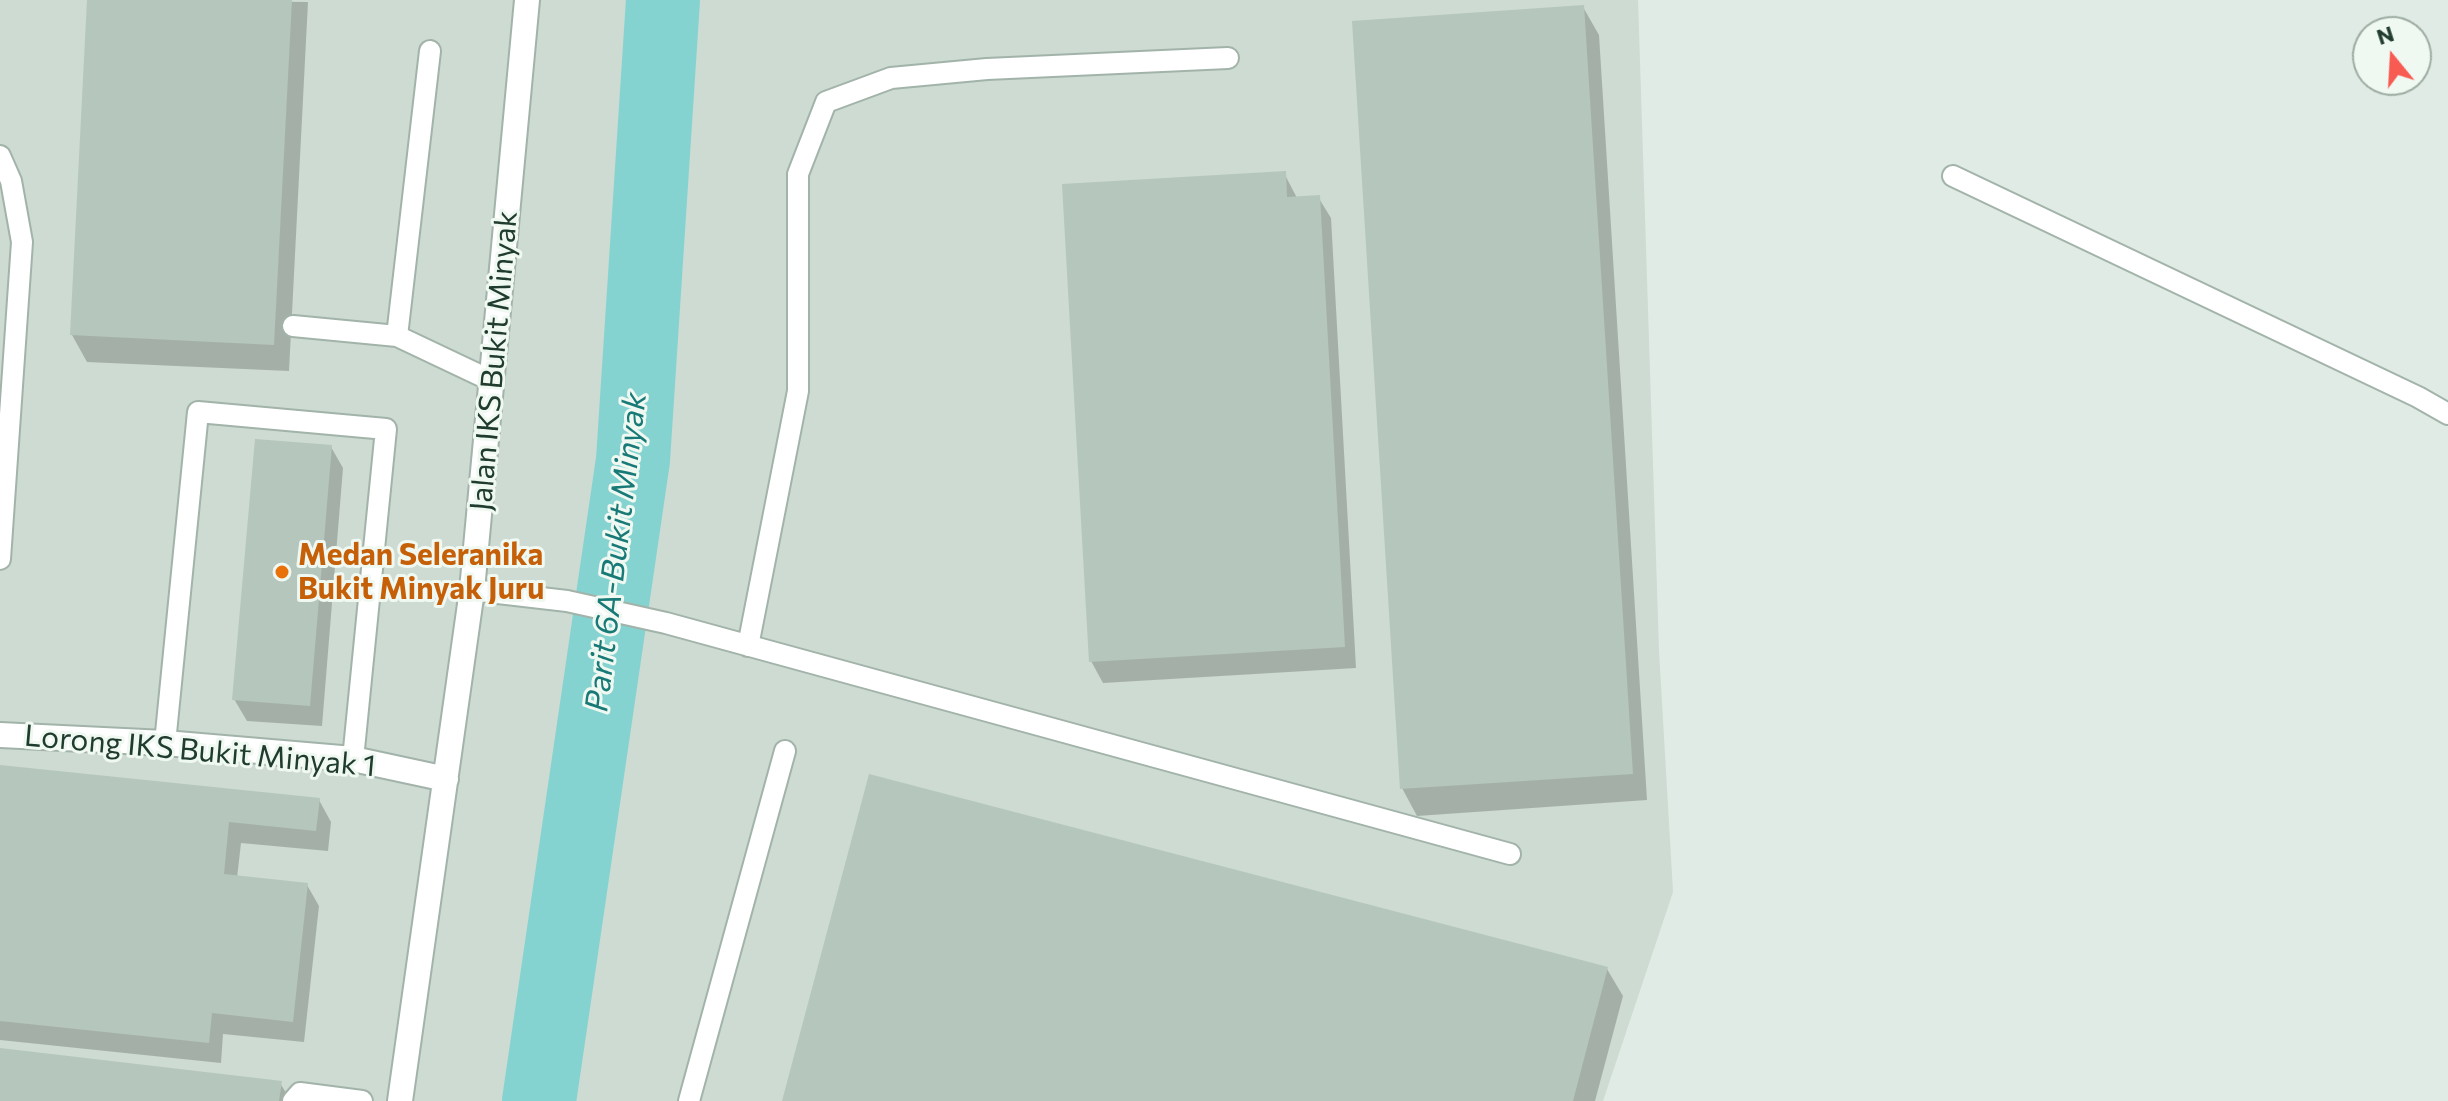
<!DOCTYPE html>
<html>
<head>
<meta charset="utf-8">
<style>
  body { margin:0 }
  #map { position:relative; width:2448px; height:1101px; overflow:hidden; background:#dfebe4; font-family:Commissioner,sans-serif }
  canvas { display:block }
  .north { position:absolute; left:2352px; top:16px; width:80px; height:80px; box-sizing:border-box; background:#f0f8f2; border:2px solid #9dada4; border-radius:50%; rotate:342deg; font-size:22px; font-weight:700; line-height:32px; text-align:center; color:#203c2f }
  .north::after { content:''; display:block; margin:auto; width:28px; height:36px; background:#f75b52; clip-path:polygon(50% 0,100% 100%,50% 72%,0 100%) }
</style>
</head>
<body>
<div id="map">
<canvas width="2448" height="1101"></canvas>
<div class="north">N</div>
</div>
<script>
const g = document.querySelector('canvas').getContext('2d');
g.lineJoin = 'round';
function paint(path, color) { g.fillStyle = color; g.fill(path, 'evenodd'); }
function strokePath(path, color, width, dash) { g.strokeStyle = color; g.lineWidth = width; g.lineCap = dash ? 'butt' : 'round'; g.setLineDash(dash || []); g.stroke(path); }
function write(font, color, halo, rows, align = 'center') {
  g.font = font + ' Commissioner,sans-serif'; g.lineWidth = 6; g.setLineDash([]); g.textBaseline = 'middle'; g.strokeStyle = halo; g.fillStyle = color; for (const [text, x, y, turn = 0] of rows) {
    g.save(); g.translate(x, y); g.rotate((+turn || 0) * Math.PI / 180); g.textAlign = isNaN(turn) ? turn : align; if (halo) g.strokeText(text, 0, 0); g.fillText(text, 0, 0); g.restore();
  }
}
const built = new Path2D(`
  M0,0H1638L1659,651L1673,892L1603,1101H0Z`);
const shadow = new Path2D(`
  M89,0L308,2L289,371L87,362L72,335Z
  M1583,7L1599,35L1647,800L1417,816L1402,788Z
  M1284,173L1297,198L1318,197L1331,218L1356,668L1103,683L1091,661Z
  M331,447L343,468L322,726L247,721L234,699Z
  M0,767L319,800L331,822L328,851L241,843L237,878L307,885L319,906L304,1042L223,1034L221,1063L0,1040Z
  M1607,969L1623,996L1595,1101H784Z
  M0,1050L280,1083L291,1101H0Z`);
const river = new Path2D(`
  M539,1101L633,460L663,0`);
const building = new Path2D(`
  M87,0H292L274,345L70,335Z
  M1584,5L1633,774L1400,789L1352,21Z
  M1286,171L1287,197L1320,195L1345,647L1089,662L1062,184Z
  M255,439L332,445L310,706L232,700Z
  M0,765L320,798L316,831L229,822L224,874L308,883L293,1022L212,1013L209,1043L0,1021Z
  M869,774L1608,967L1573,1101H782Z
  M0,1048L282,1081L279,1101H0Z`);
const service = new Path2D(`
  M0,156L11,181L22,242L0,559
  M1953,176L2418,397L2448,414
  M293,326L397,336L492,381
  M397,336L430,51
  M472,590L567,601L666,623L1510,854
  M748,646L798,391V174L826,102L891,78L987,69L1228,58
  M165,743L198,412L386,429L353,759
  M293,1101L300,1093L362,1101
  M689,1101L785,751`);
const minor = new Path2D(`
  M0,735L165,743L353,759L446,779
  M400,1101L472,590L527,0`);
const markers = [
  [282,572,8,"#e8710a"]
];
const streetNames = [
  ["Jalan IKS Bukit Minyak",494,361,-85],
  ["Lorong IKS Bukit Minyak 1",200,751,5]
];
const foodNames = [
  ["Medan Seleranika",298,555],
  ["Bukit Minyak Juru",298,589]
];
const waterNames = [
  ["Parit 6A-Bukit Minyak",616,552,-83]
];
paint(built, '#cddbd2');
paint(shadow, '#0003');
strokePath(river, '#85d3d0', 74);
paint(building, '#b5c6bc');
strokePath(service, '#a2b3aa', 24);
strokePath(minor, '#a2b3aa', 28);
strokePath(service, '#fff', 20);
strokePath(minor, '#fff', 24);
for (const [x, y, r, color] of markers) { const dot = new Path2D(); dot.arc(x, y, r, 0, 2 * Math.PI); g.fillStyle = color; g.fill(dot); strokePath(dot, '#f0f8f2', 3); }
write('30px', '#203c2f', '#f0f8f2', streetNames);
write('bold 30px', '#c56008', '#f0f8f2', foodNames, 'left');
write('italic 32px', '#187a77', '#f0f8f2', waterNames);
</script>
</body>
</html>
